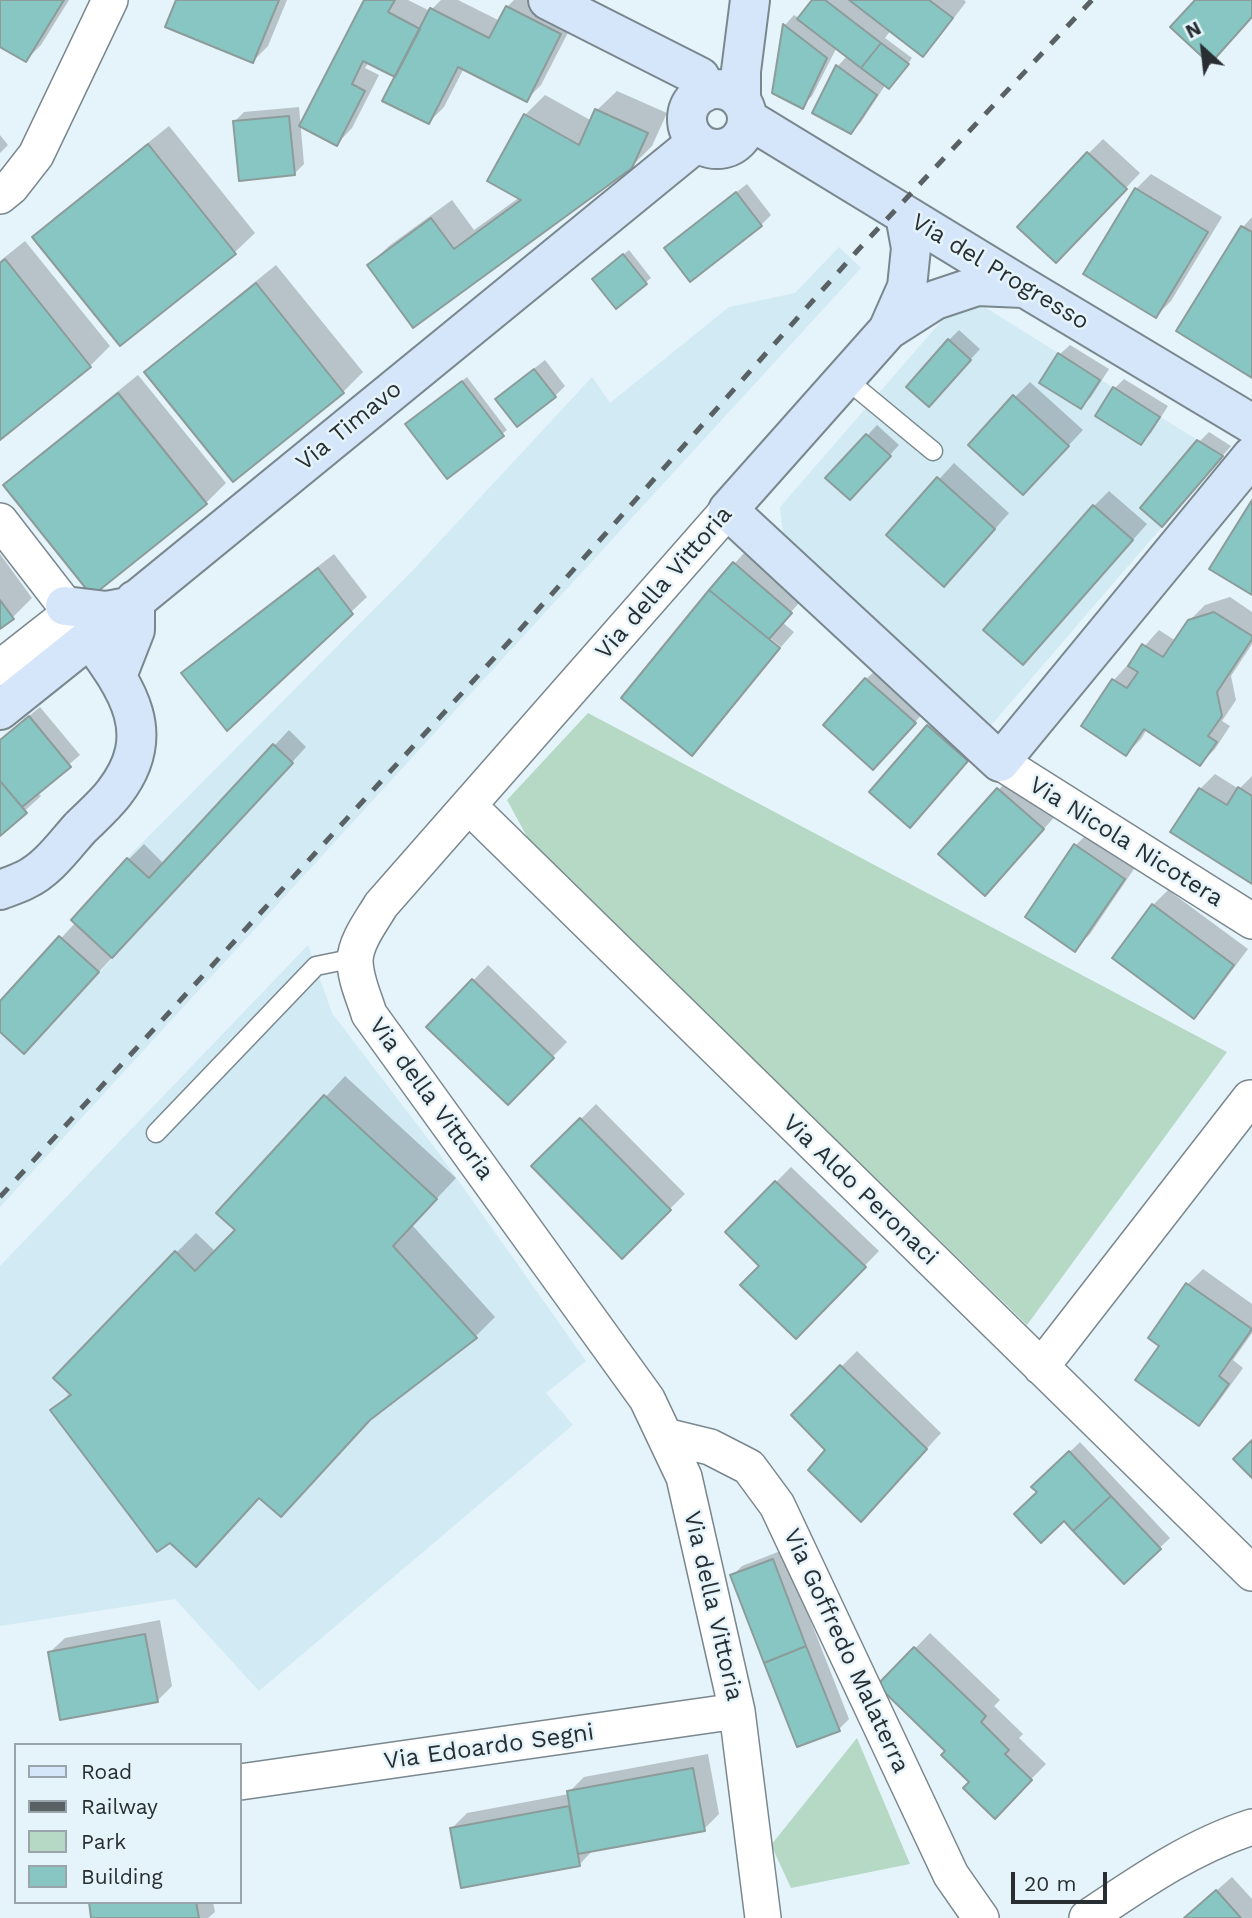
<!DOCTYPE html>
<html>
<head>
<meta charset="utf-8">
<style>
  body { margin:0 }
  #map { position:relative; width:1252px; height:1918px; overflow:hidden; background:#e5f4fa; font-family:"Work Sans",sans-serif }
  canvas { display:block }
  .legend { position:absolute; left:14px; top:1743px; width:228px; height:161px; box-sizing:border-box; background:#e5f4fa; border:2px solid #99a5aa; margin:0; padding:9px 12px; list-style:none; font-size:21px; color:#282e31 }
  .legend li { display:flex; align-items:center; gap:14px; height:35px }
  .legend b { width:35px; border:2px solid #99a5aa }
  .north { position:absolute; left:1168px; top:14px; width:70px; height:70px; -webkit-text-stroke:5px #e5f4fa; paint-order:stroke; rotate:333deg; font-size:19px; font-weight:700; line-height:28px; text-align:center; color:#282e31 }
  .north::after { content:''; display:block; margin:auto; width:24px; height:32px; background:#282e31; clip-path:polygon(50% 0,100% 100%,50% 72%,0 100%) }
  .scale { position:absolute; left:1011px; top:1872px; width:96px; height:32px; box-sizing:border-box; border:4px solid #282e31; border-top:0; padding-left:9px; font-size:21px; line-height:24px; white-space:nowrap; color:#282e31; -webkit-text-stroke:5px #e5f4fa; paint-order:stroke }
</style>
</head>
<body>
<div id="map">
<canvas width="1252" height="1918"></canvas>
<ul class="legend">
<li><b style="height:9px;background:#d6e6fa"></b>Road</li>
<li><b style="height:9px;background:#596165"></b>Railway</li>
<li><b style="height:19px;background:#b5d9c4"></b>Park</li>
<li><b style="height:19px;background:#88c6c3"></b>Building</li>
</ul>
<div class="north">N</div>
<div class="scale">20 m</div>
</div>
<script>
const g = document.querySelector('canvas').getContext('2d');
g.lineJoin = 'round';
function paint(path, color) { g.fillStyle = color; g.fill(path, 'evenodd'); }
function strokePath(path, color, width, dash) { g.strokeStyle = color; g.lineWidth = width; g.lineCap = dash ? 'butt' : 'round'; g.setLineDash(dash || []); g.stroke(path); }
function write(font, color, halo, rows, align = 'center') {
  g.font = font + ' "Work Sans",sans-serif'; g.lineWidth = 5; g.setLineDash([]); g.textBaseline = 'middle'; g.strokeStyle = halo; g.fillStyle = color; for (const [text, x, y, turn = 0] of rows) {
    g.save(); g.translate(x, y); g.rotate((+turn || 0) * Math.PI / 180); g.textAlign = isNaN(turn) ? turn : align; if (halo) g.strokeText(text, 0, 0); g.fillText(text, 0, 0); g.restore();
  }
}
const built = new Path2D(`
  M839,247L861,268L0,1207V1032L25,1054L292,763L272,745L149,878L127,858L414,569L592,377L610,403L729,307L795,293Z
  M965,304L983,306L1223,456L987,730L784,541L780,507L950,311Z
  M308,945L332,1013L438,1152L586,1361L546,1393L573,1425L259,1691L175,1599L0,1626V1266Z`);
const green = new Path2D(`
  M588,713L1227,1052L1027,1325L531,844L507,800Z
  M857,1738L910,1864L791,1888L771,1845Z`);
const shadow = new Path2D(`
  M0,0H69L41,45L26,60L0,44Z
  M178,0H287L268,46L253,61Z
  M366,0H408L430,11L441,0H458L500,21L507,7L514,0H538L575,19L541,85L526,100L464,68L444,107L429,122L397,76L369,62L365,68L379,75L352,128L337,144Z
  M814,0H964L966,2L938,39L923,54L891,30L885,38L912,58L894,82L886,84L861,122L851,132L815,112L838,66L848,55L837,47L812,96L802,106L774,92L785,25L794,15L799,18Z
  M617,91L667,113L652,146L631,167L414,326L369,265L389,246L452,200L474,230L520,197L525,115L545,95L592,121L597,110Z
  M299,107L304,164L294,174L234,122L244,112Z
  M169,126L255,233L235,252L120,344L35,237L54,218Z
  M0,135L8,145L0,153Z
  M1103,139L1140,173L1071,246L1088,154Z
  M1151,174L1222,217L1171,301L1156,316L1136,189Z
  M747,184L771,215L761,225L666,249L676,239Z
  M1252,217V375L1179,330L1243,227Z
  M25,241L110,346L90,366L0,438V261Z
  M629,250L651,278L616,307L598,275Z
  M276,265L363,372L343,392L147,373L167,353Z
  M959,330L980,349L938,395L949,340Z
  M1070,345L1109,369L1091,397L1081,407L1060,354Z
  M545,360L565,386L555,396L498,399L508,389Z
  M138,375L226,483L206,503L5,485L25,466Z
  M467,377L507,430L447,477L411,420Z
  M1124,379L1168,406L1151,433L1141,443L1114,389Z
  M1030,382L1083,430L1038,478L1015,397Z
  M877,425L899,445L860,488L828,478Z
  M1209,432L1231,446L1172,515L1199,442Z
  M954,463L1009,513L959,570L888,535Z
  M1109,491L1147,524L1038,647L1094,506Z
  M744,553L800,602L782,622L794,632L781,647L711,590Z
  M0,554L32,598L12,618L0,627Z
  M334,554L367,597L227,728L184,673L199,658Z
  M709,592L779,649L707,738L692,753Z
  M1230,597L1252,612V644L1231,676L1236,700L1222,721L1230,726L1215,749L1200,764L1147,729L1141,739L1126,754L1114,680L1159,630L1176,641L1189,621L1205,605Z
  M876,670L924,712L883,758L866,679Z
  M40,707L80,755L37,792L41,796L0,833V740Z
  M943,712L982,745L925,810L928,727Z
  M289,730L306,747L39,1037L0,1030V1004L76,922L73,920L129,859L144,844L164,864Z
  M1013,774L1058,813L1000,878L941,854Z
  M1215,774L1239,789L1252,776V882L1200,789Z
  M1090,831L1138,863L1090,934L1075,949V846Z
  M1168,890L1248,949L1209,1001L1194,1016L1153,905Z
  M488,965L567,1042L508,1103L429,1027Z
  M345,1076L456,1178L412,1225L495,1317L475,1337L375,1415L260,1496L52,1411L71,1392L176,1253L196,1233L216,1252L237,1230L218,1213Z
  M596,1104L685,1194L622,1256L534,1166Z
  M791,1167L879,1251L796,1337L762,1265L727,1232Z
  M1203,1269L1252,1304V1333L1233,1360L1243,1368L1214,1408L1199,1423L1162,1345L1188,1284Z
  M857,1351L941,1433L876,1505L793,1415Z
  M1080,1442L1170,1538L1124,1582L1034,1487Z
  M783,1550L849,1719L839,1729L732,1576L742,1566Z
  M160,1620L172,1686L157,1701L49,1653L65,1638Z
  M930,1633L1000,1700L994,1706L1023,1734L1019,1738L1046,1764L995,1816L947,1750L880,1685Z
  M708,1754L719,1814L704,1829L594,1849L579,1865L452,1828L467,1813L569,1794V1792L584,1777Z
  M1232,1877L1252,1899V1918H1185Z
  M90,1902H213L215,1912L208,1918H93Z`);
const building = new Path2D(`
  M0,0H64L26,62L0,47Z
  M176,0H279L253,63L165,27Z
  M364,0H395L388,12L420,29L395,77L363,61L352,84L365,91L337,146L299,126Z
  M812,0H825L881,43L861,68L797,19Z
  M849,0H929L953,18L923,57Z
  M1195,0H1252V17L1210,64L1170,27Z
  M506,6L561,34L527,102L458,67L429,124L382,101L430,8L489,38Z
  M783,24L827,58L803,109L772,93Z
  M881,43L909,64L889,89L861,68Z
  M836,65L877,95L851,134L812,113Z
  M595,109L648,133L632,168L413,328L367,265L431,218L454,249L521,200L487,181L524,114L579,145Z
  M289,116L295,175L239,181L233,121Z
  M148,144L236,254L120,346L32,237Z
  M1087,152L1127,189L1056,263L1017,227Z
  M1135,188L1208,232L1156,318L1083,274Z
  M736,192L762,226L690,282L664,248Z
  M1241,226L1252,232V378L1176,331Z
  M623,254L647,284L616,309L592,279Z
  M5,259L91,367L0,440V263Z
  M256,283L344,393L233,482L144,372Z
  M948,339L971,360L929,407L906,387Z
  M1058,353L1100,380L1081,409L1039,383Z
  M534,369L556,397L517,427L495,399Z
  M462,381L504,436L447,479L405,424Z
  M1113,387L1160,417L1141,445L1095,416Z
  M118,393L207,504L92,596L3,485Z
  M1013,395L1069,446L1023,495L968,445Z
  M866,434L891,456L850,500L825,478Z
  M1197,440L1223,456L1162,527L1140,508Z
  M937,477L995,529L944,587L886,535Z
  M1252,500V595L1209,569Z
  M1093,505L1133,540L1023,665L983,630Z
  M733,562L792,613L769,639L709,590Z
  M318,568L353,614L227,731L181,673Z
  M709,590L780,648L692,756L621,698Z
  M0,600L14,619L0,629Z
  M1214,612L1252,636V639L1217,692L1222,716L1208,736L1217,742L1200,766L1144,729L1126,756L1081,726L1112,679L1127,688L1138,672L1128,666L1142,644L1163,657L1188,620Z
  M865,678L916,723L873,770L823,725Z
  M29,716L71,767L22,807L0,781V740Z
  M927,725L968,761L910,828L869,792Z
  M273,744L293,763L112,958L71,920L127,858L149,878Z
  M0,781L27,813L0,836Z
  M1238,787L1252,796V884L1170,832L1199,788L1227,805Z
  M997,788L1044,829L985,896L938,854Z
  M1074,844L1125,879L1075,952L1025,917Z
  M1152,904L1234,965L1194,1019L1112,958Z
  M59,936L99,972L24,1054L0,1032V1001Z
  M472,979L554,1058L508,1105L426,1027Z
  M324,1095L437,1199L393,1246L477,1338L370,1420L281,1517L259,1498L196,1567L170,1543L157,1552L50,1410L71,1395L53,1378L175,1251L195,1271L235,1230L216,1213Z
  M580,1118L671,1210L622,1259L531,1166Z
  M775,1181L866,1267L796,1339L740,1285L759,1266L725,1232Z
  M1186,1283L1252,1329L1219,1376L1229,1384L1199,1426L1135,1380L1159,1346L1148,1338Z
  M840,1365L927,1449L861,1522L808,1470L825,1450L791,1415Z
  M1252,1440V1478L1233,1459Z
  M1069,1451L1111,1496L1073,1531L1064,1521L1041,1543L1014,1514L1037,1492L1031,1487Z
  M1111,1496L1161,1549L1124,1584L1073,1531Z
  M773,1559L806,1646L764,1663L730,1575Z
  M145,1634L158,1702L60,1720L48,1652Z
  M806,1646L840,1731L797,1747L764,1663Z
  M914,1647L986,1716L981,1722L1009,1750L1005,1754L1032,1780L995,1819L963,1788L969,1782L941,1755L945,1751L877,1685Z
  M693,1768L705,1831L578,1854L567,1791Z
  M569,1806L580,1866L461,1888L450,1828Z
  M1216,1890L1241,1918H1184Z
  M89,1902H196L199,1918H91Z`);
const lane = new Path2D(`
  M846,379L933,451
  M156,1133L316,966L355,958`);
const street = new Path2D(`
  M0,196L11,187L36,155L110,0
  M728,510L381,905C371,922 356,941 355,960C355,979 364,997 369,1014L647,1399L684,1477L737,1711L763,1918
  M0,521L82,627
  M0,668L70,613
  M1000,762L1252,921
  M469,806L1252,1573
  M1041,1367L1250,1098
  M665,1436L710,1447L749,1467L777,1505L951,1875L981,1918
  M240,1782L737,1711
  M1087,1918C1139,1883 1192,1846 1252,1827`);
const secondary = new Path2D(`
  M548,0L700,77L703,93
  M687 119a30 30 0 1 1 60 0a30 30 0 1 1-60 0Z
  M741,100V71L750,0
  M748,119L1025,288L1252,424
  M905,215L911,248L907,287L888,330L728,510L1000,762L1252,456
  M888,330L935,300L977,286L1023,288
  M65,606L107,611L128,607
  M117,676L135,630V600
  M0,710L90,638L697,142
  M0,890C8,887 17,884 25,880C47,870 64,846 80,828C91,817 104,806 114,793C160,734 127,689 90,638`);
const rail = new Path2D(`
  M0,1197L518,632L858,250L1092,0`);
const streetNames = [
  ["Via del Progresso",1000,272,31],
  ["Via Timavo",349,426,-39],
  ["Via della Vittoria",664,583,-49],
  ["Via Nicola Nicotera",1126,842,32],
  ["Via della Vittoria",431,1099,54],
  ["Via Aldo Peronaci",860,1190,44],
  ["Via della Vittoria",713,1606,77],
  ["Via Goffredo Malaterra",846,1651,65],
  ["Via Edoardo Segni",489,1747,-8]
];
paint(built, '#d2eaf3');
paint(green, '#b5d9c4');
paint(shadow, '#0003');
paint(building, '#88c6c3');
strokePath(building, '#8c9c9b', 2);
strokePath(lane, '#7a888e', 21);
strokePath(street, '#7a888e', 38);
strokePath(secondary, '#7a888e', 42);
strokePath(lane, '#fff', 18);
strokePath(street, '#fff', 35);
strokePath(secondary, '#d6e6fa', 38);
strokePath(rail, '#596165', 5, [12, 12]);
write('24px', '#282e31', '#e5f4fa', streetNames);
</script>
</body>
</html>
